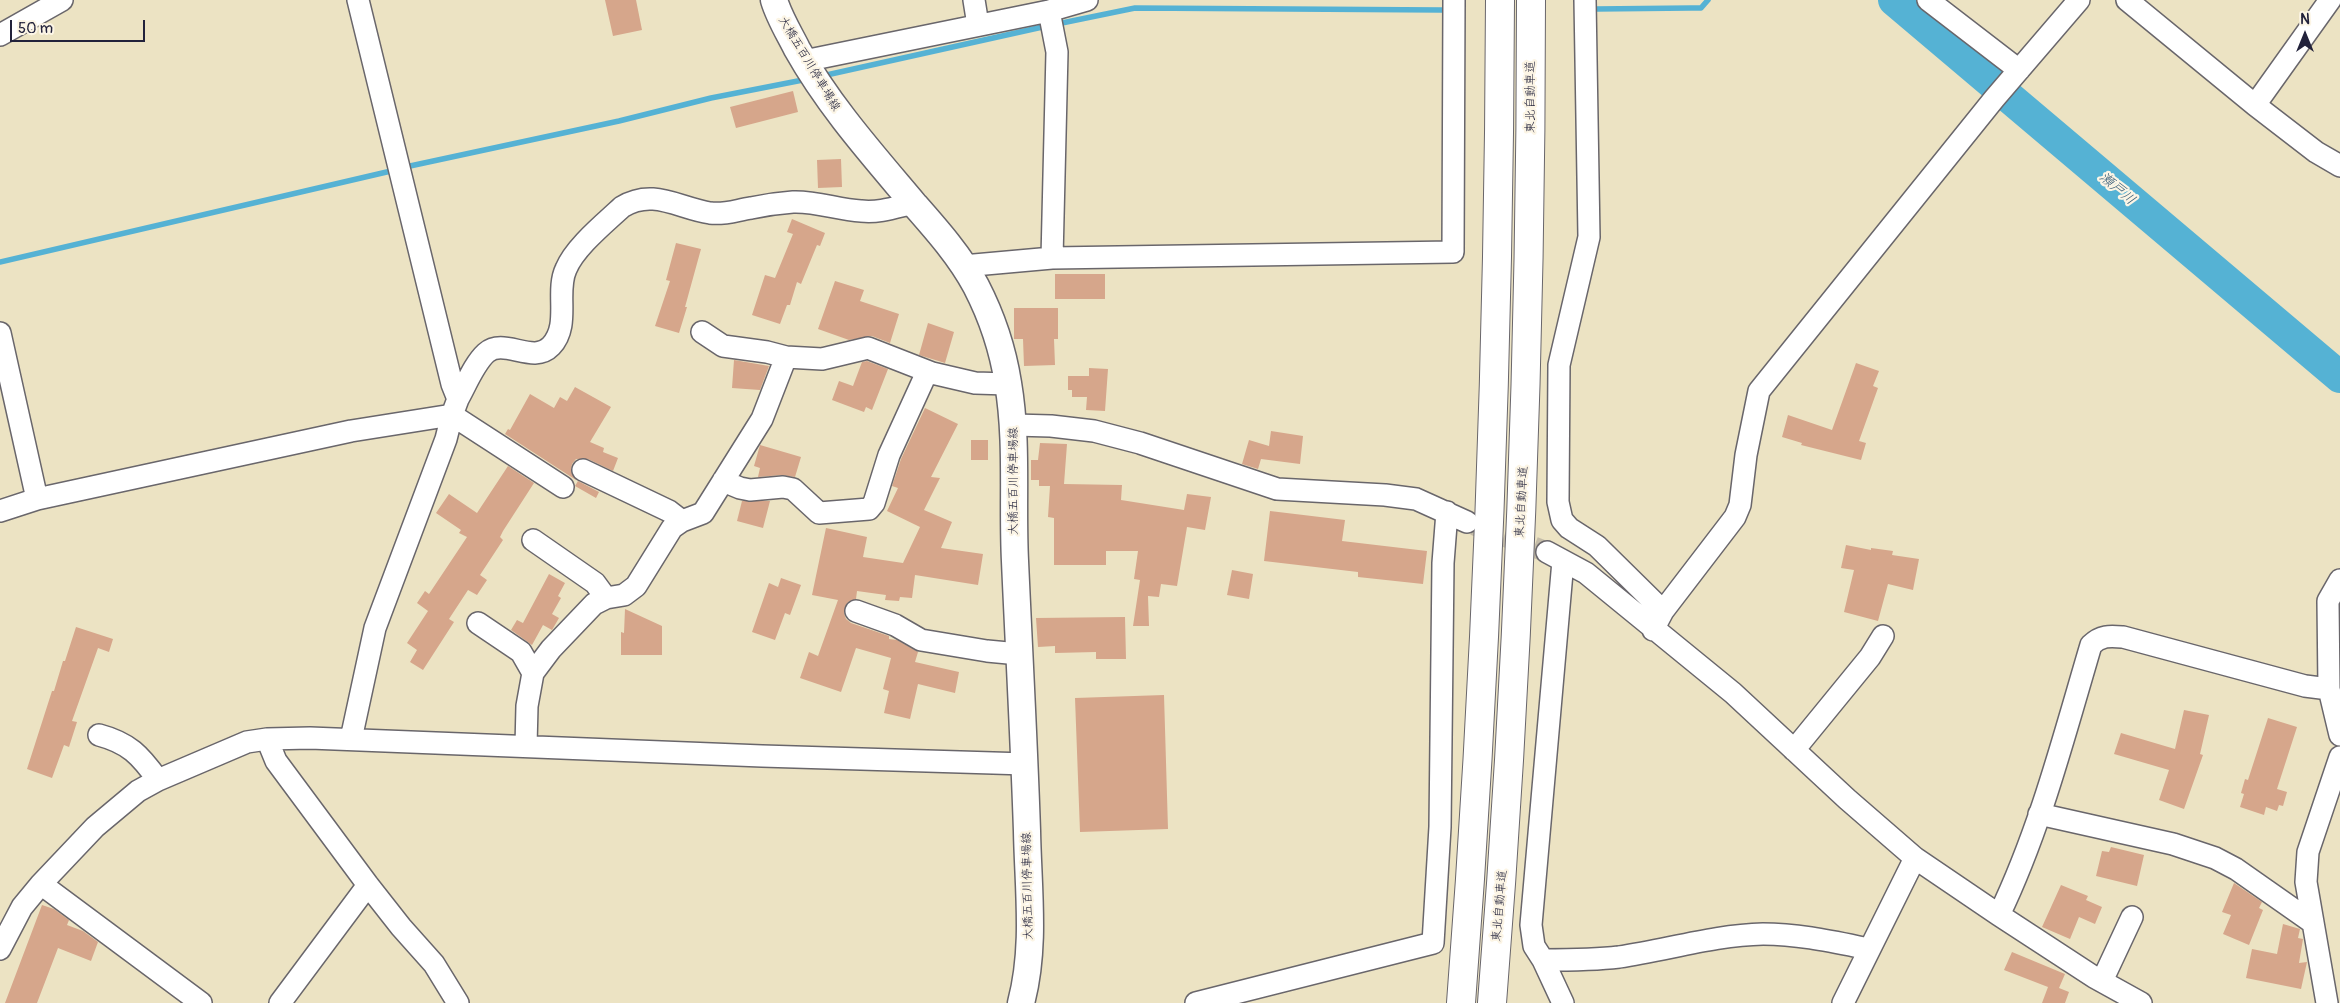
<!DOCTYPE html>
<html>
<head>
<meta charset="utf-8">
<style>
  body { margin:0 }
  #map { position:relative; width:2340px; height:1003px; overflow:hidden; background:#ece3c3; font-family:Pangolin,sans-serif }
  canvas { display:block }
  .north { position:absolute; left:2280px; top:10px; width:50px; height:50px; -webkit-text-stroke:4px #fcf5e5; paint-order:stroke; rotate:0deg; font-size:14px; font-weight:700; line-height:20px; text-align:center; color:#22223b }
  .north::after { content:''; display:block; margin:auto; width:18px; height:22px; background:#22223b; clip-path:polygon(50% 0,100% 100%,50% 72%,0 100%) }
  .scale { position:absolute; left:10px; top:20px; width:135px; height:22px; box-sizing:border-box; border:2px solid #22223b; border-top:0; padding-left:6px; font-size:15px; line-height:18px; white-space:nowrap; color:#22223b; -webkit-text-stroke:4px #fcf5e5; paint-order:stroke }
</style>
</head>
<body>
<div id="map">
<canvas width="2340" height="1003"></canvas>
<div class="north">N</div>
<div class="scale">50 m</div>
</div>
<script>
const g = document.querySelector('canvas').getContext('2d');
g.lineJoin = 'round';
function strokePath(path, color, width, dash) { g.strokeStyle = color; g.lineWidth = width; g.lineCap = dash ? 'butt' : 'round'; g.setLineDash(dash || []); g.stroke(path); }
function paint(path, color) { g.fillStyle = color; g.fill(path, 'evenodd'); }
function write(font, color, halo, rows, align = 'center') {
  g.font = font + ' Pangolin,"Klee One",sans-serif'; g.lineWidth = 4.5; g.setLineDash([]); g.textBaseline = 'middle'; g.strokeStyle = halo; g.fillStyle = color; for (const [text, x, y, turn = 0] of rows) {
    g.save(); g.translate(x, y); g.rotate((+turn || 0) * Math.PI / 180); g.textAlign = isNaN(turn) ? turn : align; if (halo) g.strokeText(text, 0, 0); g.fillText(text, 0, 0); g.restore();
  }
}
const stream = new Path2D(`
  M1596,9L1691,8H1701L1708,0
  M1057,24L1135,8L1442,10
  M822,76L1047,26
  M410,166L619,121L711,98L808,79
  M0,262L391,171`);
const river = new Path2D(`
  M1894,0L2340,377`);
const building = new Path2D(`
  M605,0H636L642,30L613,36Z
  M793,91L798,112L736,128L730,107Z
  M841,159L842,187L818,188L817,160Z
  M792,219L825,233L820,246L817,245L801,284L797,282L790,305H787L780,324L752,315L765,275L775,278L793,234L787,232Z
  M676,243L701,249L685,307H687L679,333L655,326L670,281L666,280Z
  M1055,274H1105V299H1055Z
  M835,281L864,290L860,301L899,314L890,343L872,336L849,340L818,329Z
  M1014,308H1058V339H1054L1055,365L1024,366L1023,339H1014Z
  M928,323L954,332L945,363L919,355Z
  M734,360L769,366L760,390L732,388Z
  M867,361L888,369L872,410L866,407L864,412L832,400L839,381L853,386L862,362Z
  M1856,363L1879,371L1873,386L1878,388L1859,441L1866,443L1861,460L1801,445L1802,443L1782,437L1788,415L1832,430Z
  M1089,368L1108,369L1105,411L1086,410L1087,397H1072V390H1068V376H1089Z
  M575,387L611,407L590,442L604,448L603,452L618,458L613,471L588,459H576L572,464L571,470L576,480L505,434L508,429L510,430L530,394L554,408L560,397L567,401Z
  M925,408L958,424L931,477L940,478L924,510L952,522L941,548L983,554L978,585L915,575L912,598L900,597L899,601L885,600L886,595L857,591L856,599L848,602L844,613L846,619L851,623L889,636V639L897,640L918,652L915,662L959,672L955,693L918,684L910,719L884,713L889,691L883,689L891,658L856,648L841,692L800,678L809,652L818,656L838,600L812,595L826,528L867,537L863,557L903,563L920,527L887,511L898,488L892,486L901,459Z
  M1271,431L1303,436L1300,464L1261,459L1258,469L1242,464L1249,440L1269,446Z
  M971,440H988V460H971Z
  M1040,443L1067,444L1064,484L1122,485L1121,500L1184,510L1187,494L1211,497L1205,530L1187,527L1177,586L1161,584L1159,597L1148,596L1149,626H1133L1140,580L1134,579L1138,551H1106V565H1054V518L1048,517L1050,486H1039V480H1031V460H1038Z
  M760,445L801,457L795,477L782,475L758,477L760,468L754,466Z
  M508,466L534,483L503,531L500,537L503,540L480,575L487,580L477,595L468,590L449,619L454,622L423,670L410,662L417,650L407,643L428,611L417,603L425,591L429,594L467,537L459,533L461,530L436,513L449,494L477,513Z
  M578,481L599,492L596,498L575,486Z
  M742,501H770L763,528L737,521Z
  M1270,511L1345,520L1342,541L1427,551L1423,584L1358,577V572L1264,561Z
  M1846,545L1871,550V548L1893,551L1892,555L1919,559L1913,590L1888,584L1878,621L1844,612L1854,570L1841,568Z
  M1232,570L1253,574L1249,599L1227,595Z
  M549,574L565,583L558,596L561,598L552,614L559,618L552,630L543,625L532,645L511,630L517,620L523,623Z
  M781,578L801,585L790,615L785,613L775,640L752,632L769,583L778,587Z
  M625,609L662,626V655H621V632L624,633Z
  M1125,617L1126,659H1096V652L1055,653V646L1038,647L1036,618Z
  M76,627L113,639L109,652L98,648L72,721L77,722L69,747L64,745L52,778L27,769L52,691H54L63,661H65Z
  M1164,695L1168,829L1080,832L1075,698Z
  M2184,710L2209,715L2200,754L2203,755L2184,809L2159,800L2169,770L2114,754L2121,733L2175,749Z
  M2268,718L2297,727L2277,789L2287,792L2283,806L2279,805L2277,811L2266,807L2264,815L2240,807L2244,794L2241,793L2245,779L2248,780Z
  M2111,847L2144,855L2137,886L2096,876L2102,851L2109,852Z
  M2234,883L2262,902L2259,908L2263,910L2249,945L2223,934L2231,915L2222,912Z
  M2061,885L2088,896L2086,900L2102,907L2095,924L2079,917L2070,939L2042,927Z
  M42,905L54,909L69,920L67,925L83,931L98,942L91,961L58,948L37,1003H5Z
  M2283,924L2300,929L2298,938L2303,939L2299,963L2307,962L2301,989L2246,978L2252,949L2277,954Z
  M2012,952L2065,974L2059,988L2069,992L2065,1003H2042L2048,987L2004,970Z`);
const minorTunnel = new Path2D(`
  M1474,525L1547,552`);
const minor = new Path2D(`
  M974,0L978,25
  M1585,0L1589,237L1559,365L1558,502L1562,520L1569,528L1597,546L1663,611
  M1928,0L2019,70
  M2127,0L2255,105L2316,152L2340,166
  M1049,11L1057,52L1052,258
  M0,35L62,0
  M804,61L1049,11L1087,0
  M2255,105L2330,0
  M963,266L1052,258L1453,252L1454,0
  M702,332L723,346L767,352L786,357
  M0,333L37,499
  M458,399C466,385 474,364 486,353C504,337 533,365 551,346C571,325 555,292 566,269C575,247 605,223 622,207C653,188 678,208 710,213C725,215 737,210 751,208C765,205 779,203 793,202C817,201 838,210 861,211C880,213 896,207 914,203
  M1014,425L1051,426L1094,431L1140,443L1277,489L1385,495L1416,499L1467,522
  M583,470L669,511L682,521
  M723,481L740,488L750,490L783,487L793,489L819,513L869,509L874,503L889,455L927,372
  M0,511L37,499L351,431L452,415L563,487
  M533,540L595,583L606,598
  M1547,552L1586,573L1733,693L1847,799L1915,858L1999,915L2094,977L2141,1003
  M1563,561L1531,925L1534,946L1543,960L1563,1003
  M2340,580L2328,601L2329,689L2340,735
  M856,611L895,625L921,640L987,651L1019,654
  M478,623L521,652L533,673
  M1653,630L1663,611L1735,517L1740,505L1746,455L1759,391L1994,99L2079,0
  M99,735C129,743 140,755 158,780
  M267,739L276,761L368,885L401,927L434,964L458,1003
  M351,739L375,628L446,439L452,415L458,399L452,384L358,0
  M526,746L527,706L533,673L551,649L594,604L606,598L624,595L636,586L672,528L682,521L703,513L762,419L786,357L822,359L868,348L932,373L975,383L1008,384
  M1794,750L1870,657L1883,636
  M2039,814L2173,844L2215,858L2236,869L2313,923
  M41,884L201,1003
  M1999,915C2040,830 2064,736 2091,645C2101,635 2110,636 2123,637L2305,686L2329,689
  M0,949L22,907L41,884L95,827L138,791L158,780L247,742L267,739L310,738L762,756L1026,764
  M1543,960C1568,960 1594,960 1619,957C1667,950 1715,935 1763,934C1799,934 1834,942 1869,949
  M2102,981L2132,917
  M280,1003L368,885
  M1196,1003L1433,943L1440,827L1443,563L1447,512
  M1843,1003L1915,858
  M2327,1003L2306,882L2308,852L2340,757`);
const major = new Path2D(`
  M774,0C779,17 789,33 797,49C829,106 872,154 914,204C936,229 960,256 976,286C991,315 1003,351 1008,383C1018,442 1012,501 1015,561C1019,651 1024,741 1027,831C1028,888 1036,947 1021,1003`);
const highway = new Path2D(`
  M1461,1003C1487,669 1499,335 1500,0
  M1492,1003C1519,669 1531,335 1531,0`);
const streetNames = [
  ["大橋五百川停車場線",809,64,59],
  ["東北自動車道",1531,97,-90],
  ["大橋五百川停車場線",1014,481,-90],
  ["東北自動車道",1522,502,-87],
  ["大橋五百川停車場線",1028,886,-91],
  ["東北自動車道",1500,906,-85]
];
const waterNames = [
  ["瀬戸川",2117,189,40]
];
strokePath(stream, '#55b2d4', 5.5);
strokePath(river, '#55b2d4', 32);
paint(building, '#d6a68b');
strokePath(minorTunnel, '#c4bca8', 21, [21, 11]);
strokePath(minor, '#69666b', 24);
strokePath(major, '#69666b', 29);
strokePath(highway, '#69666b', 30);
strokePath(minor, '#fff', 21);
strokePath(major, '#fff', 26);
strokePath(highway, '#fff', 28);
write('12px', '#22223b', '#fcf5e5', streetNames);
write('italic 14px', '#365c78', '#fcf5e5', waterNames);
</script>
</body>
</html>
